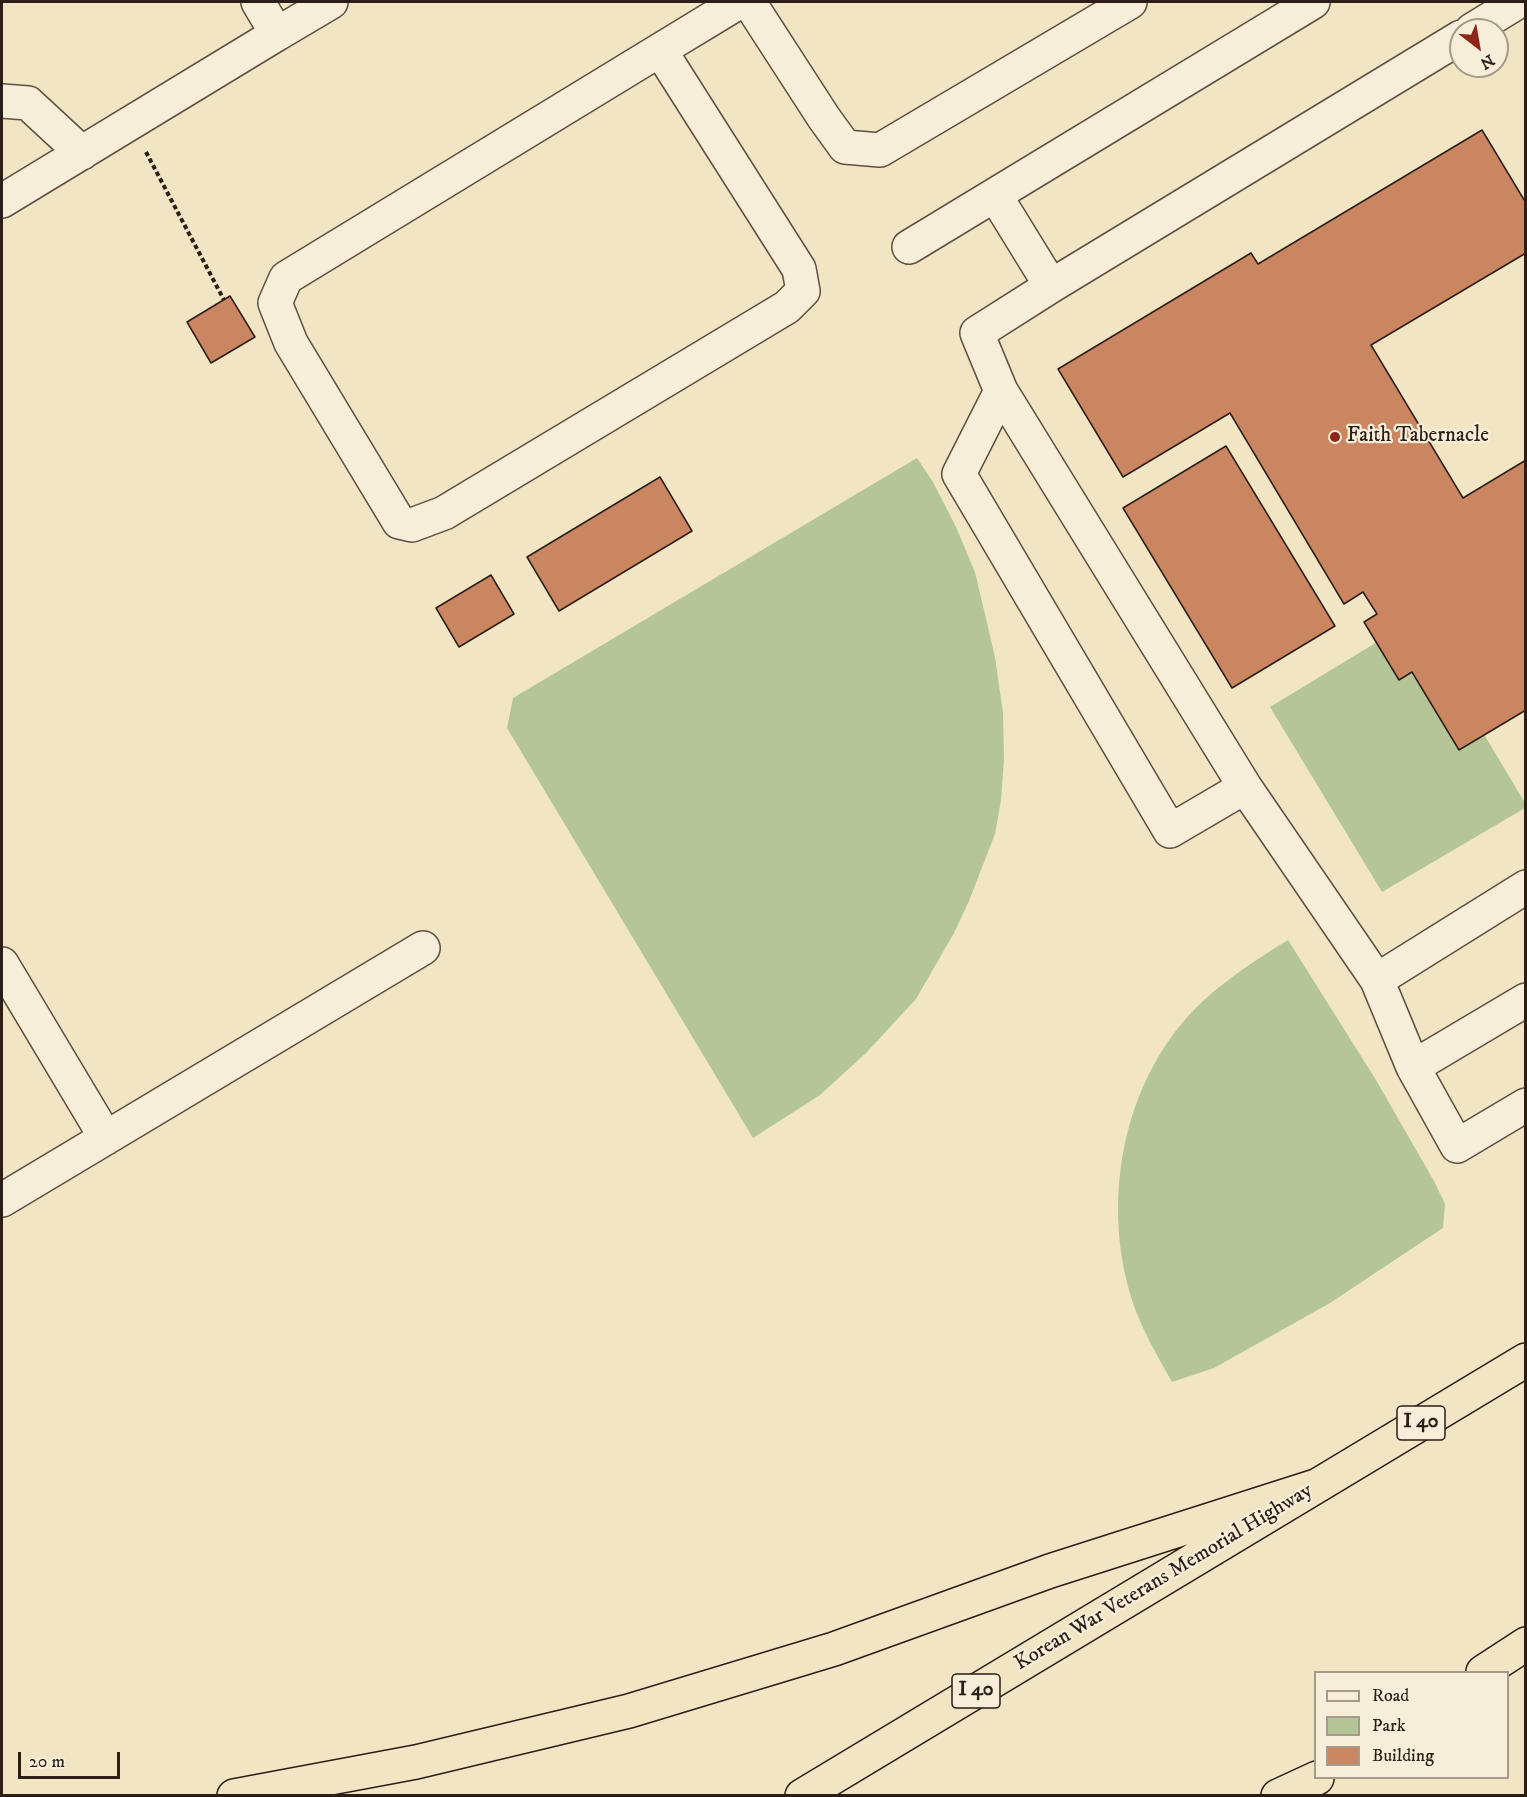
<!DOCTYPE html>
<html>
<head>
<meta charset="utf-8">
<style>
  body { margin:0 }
  #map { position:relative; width:1527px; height:1797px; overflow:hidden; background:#f1e5c4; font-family:"IM FELL DW Pica",serif }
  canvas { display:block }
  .frame { position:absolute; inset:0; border:3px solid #2d1d17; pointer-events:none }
  .legend { position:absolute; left:1314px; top:1671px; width:195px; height:108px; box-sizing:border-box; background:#f6eed9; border:2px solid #a69a8b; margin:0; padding:8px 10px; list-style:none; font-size:18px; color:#2d1d17 }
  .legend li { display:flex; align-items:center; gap:12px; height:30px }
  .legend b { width:30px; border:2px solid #a69a8b }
  .north { position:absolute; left:1449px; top:18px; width:60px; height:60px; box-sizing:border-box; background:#f6eed9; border:2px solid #a69a8b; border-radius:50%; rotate:149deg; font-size:16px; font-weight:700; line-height:24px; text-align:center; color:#2d1d17 }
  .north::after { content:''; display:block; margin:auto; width:21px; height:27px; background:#8f2418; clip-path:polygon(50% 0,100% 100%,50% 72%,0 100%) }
  .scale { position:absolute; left:18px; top:1752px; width:102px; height:27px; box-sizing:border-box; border:3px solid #2d1d17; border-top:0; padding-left:8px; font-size:18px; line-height:21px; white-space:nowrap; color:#2d1d17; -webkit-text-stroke:4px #f6eed9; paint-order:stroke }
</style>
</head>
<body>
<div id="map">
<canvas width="1527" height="1797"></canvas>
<div class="frame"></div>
<ul class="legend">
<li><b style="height:8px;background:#f6eed9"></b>Road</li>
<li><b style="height:16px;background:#b4c698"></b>Park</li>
<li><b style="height:16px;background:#ca8661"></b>Building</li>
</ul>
<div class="north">N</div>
<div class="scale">20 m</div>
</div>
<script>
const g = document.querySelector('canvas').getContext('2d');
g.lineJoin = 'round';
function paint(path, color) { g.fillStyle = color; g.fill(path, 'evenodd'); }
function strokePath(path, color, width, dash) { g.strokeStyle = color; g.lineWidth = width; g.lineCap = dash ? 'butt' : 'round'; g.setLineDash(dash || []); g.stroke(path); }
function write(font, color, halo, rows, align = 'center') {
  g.font = font + ' "IM FELL DW Pica",serif'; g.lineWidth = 4.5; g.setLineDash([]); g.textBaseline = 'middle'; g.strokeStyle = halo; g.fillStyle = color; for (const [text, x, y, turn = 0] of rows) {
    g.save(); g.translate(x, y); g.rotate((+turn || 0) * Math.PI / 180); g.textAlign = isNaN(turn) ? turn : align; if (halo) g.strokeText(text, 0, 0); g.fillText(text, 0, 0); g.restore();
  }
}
const green = new Path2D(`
  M917,458L933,482L956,527L975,572L995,657L1003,713L1004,759L1001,800L995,834L969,901L954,933L916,999L866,1053L820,1095L753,1138L507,728L513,698Z
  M1415,619L1525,803V808L1382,892L1270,707Z
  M1288,940L1376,1080L1434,1181L1445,1204L1443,1228L1330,1303L1214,1368L1172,1382C1161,1362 1149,1342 1140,1321C1096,1216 1119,1079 1203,1001C1229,977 1259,958 1288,940Z`);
const building = new Path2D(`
  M1482,130L1526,203V253L1371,345L1463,498L1526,460V710L1459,750L1412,672L1399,680L1364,622L1377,614L1363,592L1344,604L1230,413L1123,477L1058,369L1251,253L1258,264Z
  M230,296L255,337L211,363L187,322Z
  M1226,446L1335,626L1232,688L1123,508Z
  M660,477L692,531L559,611L527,557Z
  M491,575L514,614L459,647L436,608Z`);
const path = new Path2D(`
  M146,152L224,300`);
const minor = new Path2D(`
  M749,2L824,118L845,147L880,150L1130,2
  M1472,30L1513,5L1510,2
  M277,34L331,2
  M1461,37L1051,286L977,333L1001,391L1245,787L1377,980L1413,1067L1526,1000
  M660,50L799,269L803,291L787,307L444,513L412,525L399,522L291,343L275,303L286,278L660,50L739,2
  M2,101L28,103L82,153
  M995,195L1051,286
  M2,201L277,34L258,2
  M909,247L1313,2
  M1001,391L959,474L1170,831L1245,787
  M2,964L106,1138
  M1377,980L1526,887
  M1413,1067L1457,1146L1526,1105
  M2,1200L423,948`);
const highway = new Path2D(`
  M1483,1672L1526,1644
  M234,1796L416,1762L629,1711L834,1649L1050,1571L1316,1486
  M802,1796L1526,1360
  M1278,1796L1317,1778`);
const markers = [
  [1335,437,6,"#8f2418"]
];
const shields = [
  [1421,1423,48],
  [976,1691,48]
];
const shieldNames = [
  ["I 40",1421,1423],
  ["I 40",976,1691]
];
const poiNames = [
  ["Faith Tabernacle",1347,437]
];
const streetNames = [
  ["Korean War Veterans Memorial Highway",1164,1578,-31]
];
paint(green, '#b4c698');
paint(building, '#ca8661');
strokePath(building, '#2d1d17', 1.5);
strokePath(minor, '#5e4f42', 36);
strokePath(highway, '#2d1d17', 36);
strokePath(path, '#2d1d17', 4, [4.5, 3]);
strokePath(minor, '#f6eed9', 33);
strokePath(highway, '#f1e5c4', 33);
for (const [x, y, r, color] of markers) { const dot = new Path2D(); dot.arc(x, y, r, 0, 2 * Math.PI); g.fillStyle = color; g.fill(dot); strokePath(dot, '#f6eed9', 2); }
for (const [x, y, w] of shields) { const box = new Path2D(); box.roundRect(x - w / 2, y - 17, w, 34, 4.5); g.fillStyle = '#f6eed9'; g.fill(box); strokePath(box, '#2d1d17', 1.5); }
write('bold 20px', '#2d1d17', null, shieldNames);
write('21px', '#2d1d17', '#f6eed9', poiNames, 'left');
write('21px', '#2d1d17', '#f6eed9', streetNames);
</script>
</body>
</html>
